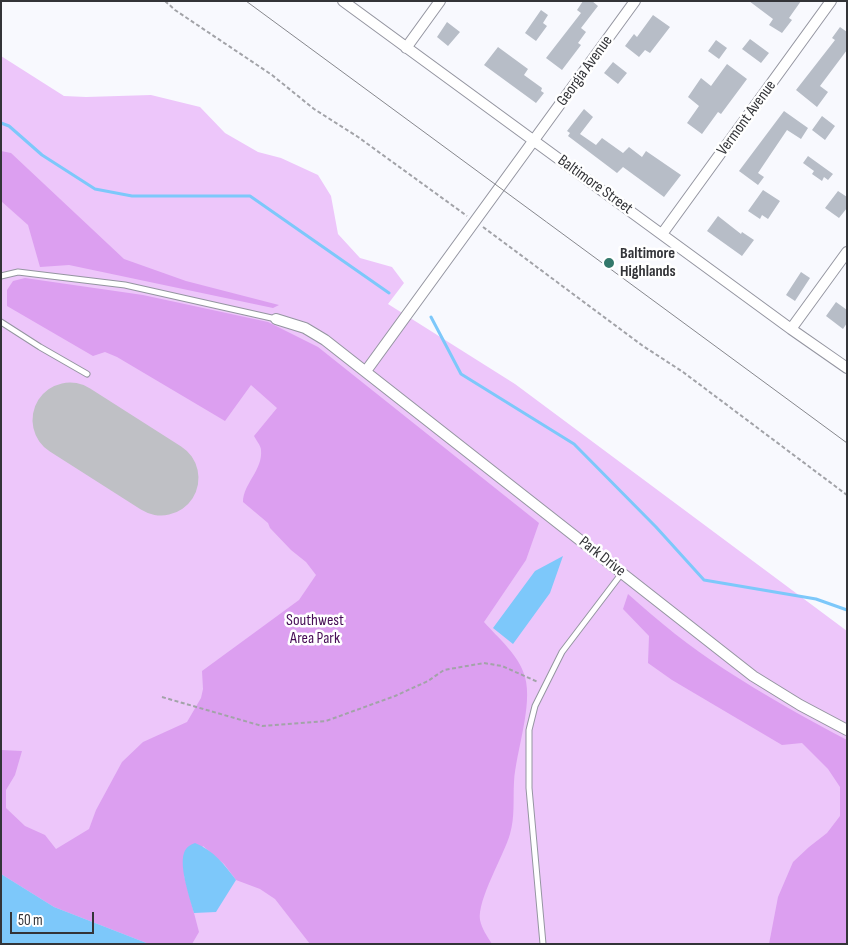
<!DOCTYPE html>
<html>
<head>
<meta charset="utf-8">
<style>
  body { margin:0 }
  #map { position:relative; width:848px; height:945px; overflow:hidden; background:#f8f9fe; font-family:"Sofia Sans Condensed",sans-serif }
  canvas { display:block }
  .frame { position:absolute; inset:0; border:2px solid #333438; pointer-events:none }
  .scale { position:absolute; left:10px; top:912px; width:84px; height:22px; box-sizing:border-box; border:2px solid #333438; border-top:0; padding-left:6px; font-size:15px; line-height:18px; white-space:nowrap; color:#333438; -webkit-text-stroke:4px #fff; paint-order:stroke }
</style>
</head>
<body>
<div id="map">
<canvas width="848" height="945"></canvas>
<div class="frame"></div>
<div class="scale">50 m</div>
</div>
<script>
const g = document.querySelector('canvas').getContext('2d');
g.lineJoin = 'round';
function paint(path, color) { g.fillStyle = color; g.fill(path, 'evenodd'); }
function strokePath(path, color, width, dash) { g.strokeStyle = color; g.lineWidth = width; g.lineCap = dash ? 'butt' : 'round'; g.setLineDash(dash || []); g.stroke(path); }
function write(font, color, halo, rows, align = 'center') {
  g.font = font + ' "Sofia Sans Condensed",sans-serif'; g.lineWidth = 5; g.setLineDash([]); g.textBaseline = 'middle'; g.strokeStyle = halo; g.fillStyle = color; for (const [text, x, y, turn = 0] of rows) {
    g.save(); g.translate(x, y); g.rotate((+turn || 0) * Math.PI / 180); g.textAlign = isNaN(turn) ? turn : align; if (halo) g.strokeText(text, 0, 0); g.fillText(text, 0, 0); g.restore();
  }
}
const green = new Path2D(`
  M1,56L64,96L86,97L151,95L200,107L225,133L258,152L281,158L318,175L331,196L338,234L360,258L392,267L404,283L388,304L515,384L847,631V944H1Z`);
const forest = new Path2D(`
  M1,151L11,153L124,259L186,281L279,305L273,308L69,265L40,267L28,225L1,201Z
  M25,278L143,295L268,322L318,347L539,523L526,560L484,622C499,639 519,655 525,677C533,706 516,751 514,782C513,800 515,817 510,834C504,855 477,900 480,920C482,929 487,936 492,944H310L275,899L260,889L236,880L224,864L203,846L184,875L199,932L192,944H149L54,907L1,874V750L22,751L15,775L6,790V808L25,826L45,835L56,849L89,829L96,810L122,762L143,742L187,722L201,698L203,689L202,671L299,600L316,575L306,562L291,550L270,528L268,523L243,502C243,484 263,470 261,450C261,446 256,440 254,436L277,408L251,385L225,421L117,357L105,352L93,356L7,306V290L13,281Z
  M628,594C658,621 690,647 724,669C764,695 805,718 847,740V944H769L778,897L793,862L809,847L827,833L840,816V787L828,769L802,743L782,745L672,680L648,663L649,636L623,609Z`);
const water = new Path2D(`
  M563,556L550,593L513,644L493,628L535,571Z
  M195,843C213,850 225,865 236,880L216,912L194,913C190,899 179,867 184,853C186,847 190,845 195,843Z
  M1,874L54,907L149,944H1Z`);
const stream = new Path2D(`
  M1,123L9,126L42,155L95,189L132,196H250L389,293
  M431,317L461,374L574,444L656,527L704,580L816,599L847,610`);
const runway = new Path2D(`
  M70,420L161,478`);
const building = new Path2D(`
  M583,1H592L598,6L581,28L586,32L578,43L581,45L562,70L546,58L581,13L577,10Z
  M749,1H801L789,18L792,20L782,33L769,25L773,19Z
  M541,10L548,15L543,23L547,26L536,41L525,33Z
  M653,15L670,27L650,53L645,50L639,57L625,46L634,34L637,37Z
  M447,22L460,32L448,46L437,37Z
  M840,27L847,32V50L820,86L828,92L817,107L796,90L835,40L832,38Z
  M750,39L769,53L761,63L742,49Z
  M716,40L727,48L719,59L708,51Z
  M498,47L528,69L524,75L542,88L541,91L544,93L536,103L484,65Z
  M613,62L627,73L618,84L604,73Z
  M727,64L747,79L721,114L718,112L702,134L687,123L699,106L688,97L701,78L711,86Z
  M584,109L593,117L580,134L596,145L602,138L623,153L629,147L642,157L646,151L681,175L664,197L623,167L617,173L568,136L570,133L567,131Z
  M784,111L808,128L801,139L787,130L758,173L764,177L758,185L739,171Z
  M822,116L835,126L825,140L812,130Z
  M808,156L833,174L828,180L824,177L822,181L812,174L814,171L803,163Z
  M763,190L780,201L768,219L762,215L760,219L748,211Z
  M838,191L847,197V208L839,218L825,208Z
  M718,216L741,234L742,232L754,240L742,256L707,231Z
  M801,272L810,278L795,301L786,295Z
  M836,302L847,310V323L843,329L826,316Z`);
const path = new Path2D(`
  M165,1L175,10L272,75L314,109L358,137L467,216
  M483,227L643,346L683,372L847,495
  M162,697L262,726L326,721L395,696L428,681L444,670L484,663L502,666L538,682`);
const lane = new Path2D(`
  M1,276L18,272L125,285L276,319
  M1,322L40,347L87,374
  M543,944L529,788V730L535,706L562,652L622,573`);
const street = new Path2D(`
  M343,1L791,329L847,368
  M406,48L440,1
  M662,234L831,1
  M276,319L305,328L325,340L753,676L800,705L847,730
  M791,329L847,252
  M366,371L635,1`);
const tram = new Path2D(`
  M246,1L847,443`);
const markers = [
  [609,263,6,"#33786b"]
];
const streetNames = [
  ["Georgia Avenue",585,71,-54],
  ["Vermont Avenue",747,118,-54],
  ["Baltimore Street",595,185,36],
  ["Park Drive",602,557,38]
];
const poiNames = [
  ["Baltimore",620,254],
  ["Highlands",620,272]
];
const parkNames = [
  ["Southwest",315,621],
  ["Area Park",315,639]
];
paint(green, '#edc6fa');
paint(forest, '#dc9ff0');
paint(water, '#7dc8fa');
strokePath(stream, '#7dc8fa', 3);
strokePath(runway, '#bfc0c5', 75);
paint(building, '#b7bdc7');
strokePath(lane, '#9495a0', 7);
strokePath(street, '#9495a0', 12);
strokePath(path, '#a2a3a8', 2, [4, 2.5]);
strokePath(lane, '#fff', 5);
strokePath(street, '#fff', 10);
strokePath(tram, '#86878c', 1);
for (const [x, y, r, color] of markers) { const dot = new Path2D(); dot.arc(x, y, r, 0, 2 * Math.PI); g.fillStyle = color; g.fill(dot); strokePath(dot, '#fff', 2); }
write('16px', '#333438', '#fff', streetNames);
write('bold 16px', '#333438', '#fff', poiNames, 'left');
write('16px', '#460d56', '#fff', parkNames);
</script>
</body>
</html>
